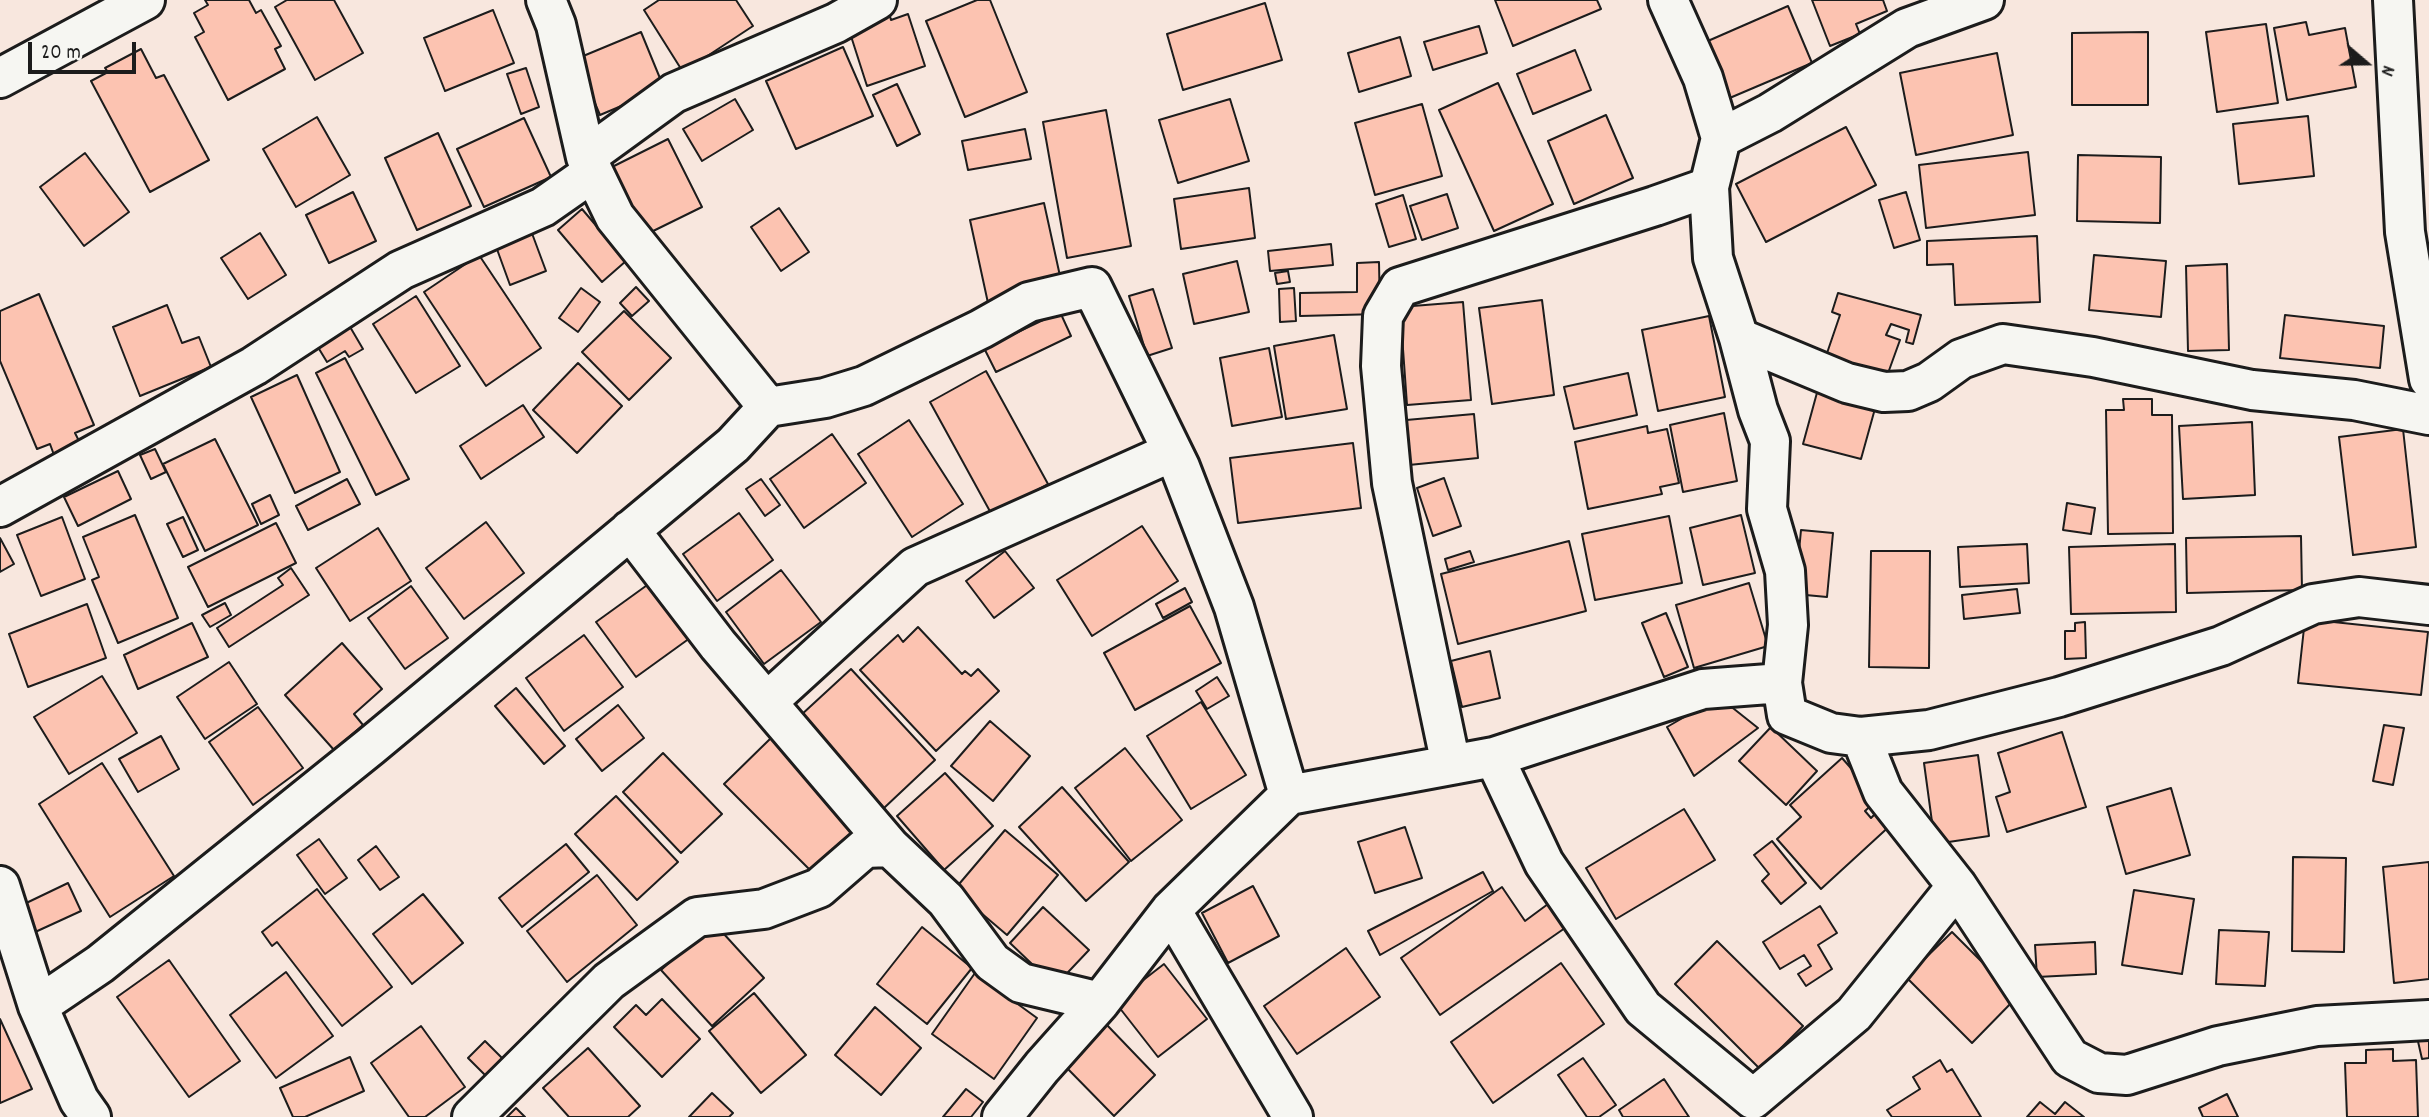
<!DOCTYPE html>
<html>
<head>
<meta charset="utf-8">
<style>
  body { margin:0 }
  #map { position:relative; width:2429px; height:1117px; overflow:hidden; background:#f8e7de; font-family:Dekko,sans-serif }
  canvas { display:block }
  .north { position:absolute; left:2331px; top:28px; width:70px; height:70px; -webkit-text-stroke:5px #f6f6f2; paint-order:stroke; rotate:110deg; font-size:19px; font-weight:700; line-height:28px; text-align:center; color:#1c1c1c }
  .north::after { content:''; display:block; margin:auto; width:24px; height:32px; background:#1c1c1c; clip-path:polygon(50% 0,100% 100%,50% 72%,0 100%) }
  .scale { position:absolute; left:28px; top:42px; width:108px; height:32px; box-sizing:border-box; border:4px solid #1c1c1c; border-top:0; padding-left:9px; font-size:21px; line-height:24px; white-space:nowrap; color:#1c1c1c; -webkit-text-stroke:5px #f6f6f2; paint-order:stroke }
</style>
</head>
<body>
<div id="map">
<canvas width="2429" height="1117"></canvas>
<div class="north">N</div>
<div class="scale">20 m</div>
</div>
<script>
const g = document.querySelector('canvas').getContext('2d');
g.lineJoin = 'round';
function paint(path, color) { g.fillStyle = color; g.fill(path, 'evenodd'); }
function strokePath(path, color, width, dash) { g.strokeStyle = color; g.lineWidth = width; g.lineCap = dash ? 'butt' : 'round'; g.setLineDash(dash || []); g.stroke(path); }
const building = new Path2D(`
  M205,0H249L256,13L261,10L281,46L275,49L285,69L228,100L195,37L204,32L194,13L208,5Z
  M287,0H334L363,53L315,80L275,7Z
  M659,0H736L753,26L683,72L644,10Z
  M977,0H990L1027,92L965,117L926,21Z
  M1495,0H1597L1601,9L1513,46Z
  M1812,0H1883L1887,11L1856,24L1860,34L1830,46Z
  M1265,3L1282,60L1183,90L1167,34Z
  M1788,6L1812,63L1725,100L1701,44Z
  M493,10L514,63L445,91L424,38Z
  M889,13L891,20L908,14L925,66L867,86L850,33Z
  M2306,22L2309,35L2345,28L2356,87L2287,100L2274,28Z
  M2266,24L2278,103L2217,112L2206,32Z
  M1479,26L1487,53L1433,70L1424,42Z
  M641,32L664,88L600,115L576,59Z
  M2148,32V105H2072V33Z
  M1400,37L1411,76L1359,92L1348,53Z
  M843,47L873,116L796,149L766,81Z
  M141,49L156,78L164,75L209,160L150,192L91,81L108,72L105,68Z
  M1575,50L1591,90L1533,114L1517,74Z
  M1997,53L2013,135L1916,155L1900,73Z
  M526,68L539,107L521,114L507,74Z
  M1498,83L1553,204L1494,231L1439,110Z
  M897,84L920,134L897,146L873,95Z
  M735,99L753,130L702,161L683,129Z
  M1230,99L1249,161L1178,183L1159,120Z
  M1422,104L1442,176L1375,195L1355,123Z
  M1106,110L1131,246L1067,258L1043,122Z
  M1606,115L1633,178L1574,204L1548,141Z
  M2308,116L2314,176L2239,184L2233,124Z
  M317,117L350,175L296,207L263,149Z
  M524,118L551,177L484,207L457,149Z
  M1846,127L1876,185L1766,242L1736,184Z
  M1025,129L1031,159L968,170L962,141Z
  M438,133L471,206L417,230L385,158Z
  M668,139L702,207L645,235L612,167Z
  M2028,152L2035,215L1926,228L1919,165Z
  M85,153L129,212L84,246L40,187Z
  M2078,155L2161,157L2160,223L2077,221Z
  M1249,188L1255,238L1181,249L1174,199Z
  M353,192L376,241L329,263L306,215Z
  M1906,192L1920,240L1894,248L1879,200Z
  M1447,194L1458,228L1422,240L1410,206Z
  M1403,195L1416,239L1389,247L1376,204Z
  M1044,203L1060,276L988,303L970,220Z
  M779,208L809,252L781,271L751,227Z
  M582,209L626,261L602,282L558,230Z
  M530,228L546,271L510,285L494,241Z
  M260,233L286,275L248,299L221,258Z
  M2037,236L2040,302L1955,305L1953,264L1927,265V241Z
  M1331,244L1333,265L1270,271L1268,251Z
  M479,255L541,348L486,386L424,292Z
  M2094,255L2166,261L2161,317L2089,310Z
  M1237,261L1249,312L1194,324L1183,274Z
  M1379,262L1380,314L1300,316V293L1357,292V263Z
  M2227,264L2229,350L2188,351L2186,266Z
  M1288,271L1290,282L1277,284L1275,273Z
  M636,287L649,301L632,316L620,303Z
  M581,288L600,302L578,332L559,318Z
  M1294,288L1296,321L1280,322L1279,289Z
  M1153,289L1172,348L1147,356L1129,296Z
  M1838,293L1921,315L1913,344L1906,342L1909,330L1891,324L1886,335L1900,340L1887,376L1825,359L1840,315L1832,312Z
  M39,294L94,425L75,433L80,443L54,455L50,444L37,449L0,361V311Z
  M416,296L460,366L416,393L373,324Z
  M1542,300L1554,395L1492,404L1479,308Z
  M1463,302L1471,400L1407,405L1400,307Z
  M167,305L182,343L199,337L211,367L140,396L113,327Z
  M624,311L671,358L629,400L582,352Z
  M1060,312L1071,336L996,372L984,348Z
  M2285,315L2384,326L2380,368L2280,358Z
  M1709,316L1725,397L1658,411L1642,330Z
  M346,320L363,349L349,357L345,351L327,362L313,339Z
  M1334,335L1347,409L1286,419L1274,346Z
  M1269,348L1282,417L1232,426L1220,358Z
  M345,358L409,479L376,495L316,373Z
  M578,363L622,406L577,453L533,410Z
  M986,371L1048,484L992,515L930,402Z
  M1628,373L1637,415L1574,429L1564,387Z
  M297,375L340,472L295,493L251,397Z
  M1818,389L1876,405L1861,459L1803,444Z
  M2123,399H2152V415H2172L2173,533L2108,534L2106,410H2124Z
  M523,405L544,437L481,479L460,446Z
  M1724,413L1737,481L1683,492L1670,425Z
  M1474,414L1478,458L1399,466L1395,421Z
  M909,420L963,504L912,537L858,454Z
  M2252,422L2255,495L2183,499L2179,426Z
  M1647,426L1648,433L1667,429L1679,483L1660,487L1662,494L1588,509L1575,442Z
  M2403,429L2416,547L2353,555L2339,437Z
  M832,434L866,483L804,528L770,479Z
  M215,439L258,525L205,551L163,464Z
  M1353,443L1361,508L1238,523L1230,458Z
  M155,449L166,472L151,479L140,455Z
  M118,471L131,499L78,526L64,497Z
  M1444,478L1461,526L1433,536L1417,488Z
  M347,479L360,504L308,530L296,506Z
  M761,479L780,505L765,516L746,489Z
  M270,495L279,515L261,524L252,504Z
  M2067,503L2095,508L2091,534L2063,530Z
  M739,513L773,560L717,601L683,554Z
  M135,515L178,618L118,643L92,580L99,577L83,537Z
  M1741,515L1755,573L1703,585L1690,528Z
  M1669,516L1682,583L1595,600L1582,534Z
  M62,517L85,579L41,596L17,535Z
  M183,517L198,550L183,557L167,524Z
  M486,522L524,573L464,619L426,568Z
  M276,523L296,563L208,607L188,567Z
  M1142,526L1178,581L1092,636L1057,580Z
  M378,528L411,581L350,621L316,568Z
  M1801,530L1833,533L1827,597L1795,594Z
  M2301,536L2302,590L2187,593L2186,538Z
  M0,538L14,564L0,572Z
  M1569,541L1586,611L1458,644L1441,574Z
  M2027,544L2029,583L1960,587L1958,547Z
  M2175,544L2176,612L2071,614L2069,547Z
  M1005,551L1034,588L994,618L966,581Z
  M1470,551L1474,562L1448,570L1445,559Z
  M1871,551H1930L1929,668L1869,667Z
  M291,568L309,595L229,647L217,628L283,585L278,578Z
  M781,570L821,622L764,664L726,612Z
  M650,583L690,638L636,677L596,622Z
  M1749,583L1768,646L1694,668L1676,605Z
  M411,586L448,638L405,669L368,618Z
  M1185,588L1192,602L1163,618L1156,604Z
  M2017,589L2020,613L1964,619L1962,595Z
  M225,603L231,615L210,627L202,615Z
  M87,604L106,658L28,687L9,634Z
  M1190,606L1221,663L1135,710L1104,653Z
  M1666,613L1688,667L1664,677L1642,623Z
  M2305,619L2428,632L2421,695L2298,683Z
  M2085,622L2086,658L2065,659V631H2075V623Z
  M192,623L208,657L138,689L124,655Z
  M918,627L962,674L965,671L971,676L978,669L999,691L936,751L860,670L898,635L903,642Z
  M584,635L623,687L564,731L526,678Z
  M342,643L382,689L354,714L363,725L334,750L285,695Z
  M1490,651L1500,698L1462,707L1451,661Z
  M229,662L257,704L205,739L177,697Z
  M851,669L935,760L884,808L800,716Z
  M102,676L137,733L69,774L34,717Z
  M1217,677L1229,696L1207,709L1196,691Z
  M516,688L565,746L544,764L495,706Z
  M1719,697L1758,728L1694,776L1667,727Z
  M1201,702L1246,775L1191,809L1147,736Z
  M618,705L644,738L602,771L576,739Z
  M258,707L303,768L253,805L209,742Z
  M990,721L1030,756L993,801L951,766Z
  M2384,725L2404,728L2393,785L2373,781Z
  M1771,727L1817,771L1786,805L1739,761Z
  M2062,732L2086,807L2007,832L1996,797L2010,792L1998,753Z
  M161,736L179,769L138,792L119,759Z
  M771,738L864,832L818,878L724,784Z
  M1125,748L1182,820L1131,861L1075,788Z
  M663,753L722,814L681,853L623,792Z
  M1978,755L1989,836L1935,844L1924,763Z
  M1842,758L1878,799L1865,811L1871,818L1880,809L1893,823L1821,889L1777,839L1801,817L1790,805Z
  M102,763L174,876L110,917L39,804Z
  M945,773L993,826L944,870L897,816Z
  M1062,787L1129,862L1086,901L1019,827Z
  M2171,788L2190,855L2126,874L2107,807Z
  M616,796L678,862L637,900L575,834Z
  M1684,809L1715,860L1616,919L1586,868Z
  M1405,827L1422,878L1375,893L1358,842Z
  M1005,830L1058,875L1007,935L954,890Z
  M319,839L347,878L325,894L297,855Z
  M1772,841L1806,883L1781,904L1762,881L1769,874L1754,855Z
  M566,844L589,872L522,927L499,898Z
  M376,846L399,877L380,890L358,860Z
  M2293,857L2346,858L2344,952L2292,951Z
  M2429,862V979L2394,983L2383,867Z
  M1483,872L1493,891L1380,955L1368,931Z
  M597,875L637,925L567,982L527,931Z
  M68,883L81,911L33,933L20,906Z
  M1253,886L1279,936L1228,963L1202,913Z
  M1502,887L1525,921L1548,904L1565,928L1440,1015L1401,958Z
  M317,889L392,987L342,1026L277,942L272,946L262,932Z
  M2134,890L2194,899L2182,974L2122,965Z
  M423,894L463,943L412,984L373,934Z
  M1820,906L1837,933L1818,945L1832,969L1806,986L1798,974L1811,966L1804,955L1780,969L1763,942Z
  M1043,907L1089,950L1055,986L1010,943Z
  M713,922L764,978L712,1026L661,970Z
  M922,927L972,968L927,1024L877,984Z
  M2219,930L2269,932L2265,986L2216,984Z
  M1952,932L2017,997L1972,1043L1906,977Z
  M1717,941L1803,1026L1760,1069L1675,984Z
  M2095,942L2096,974L2037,977L2035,945Z
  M1346,948L1380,997L1297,1054L1264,1006Z
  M169,960L240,1061L189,1097L117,997Z
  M1561,963L1604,1024L1493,1103L1451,1042Z
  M1164,964L1207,1019L1158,1057L1115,1002Z
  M286,972L333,1036L276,1078L230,1015Z
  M975,973L1037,1018L994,1079L932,1034Z
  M754,993L806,1055L761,1093L709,1031Z
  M662,999L700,1039L662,1077L614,1027L636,1005L646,1015Z
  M875,1007L921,1048L881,1095L835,1055Z
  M0,1019L32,1089L0,1103Z
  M1106,1024L1155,1075L1114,1116L1064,1065Z
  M421,1026L465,1087L425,1117H409L371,1063Z
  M2429,1034V1058L2422,1059L2417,1037Z
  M485,1041L505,1061L488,1078L468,1058Z
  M588,1048L640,1106L628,1117H569L543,1088Z
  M2393,1049V1061L2416,1060L2418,1117H2347L2345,1063H2366V1050Z
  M350,1057L364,1091L305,1117H293L280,1088Z
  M1583,1058L1616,1105L1599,1117H1587L1558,1075Z
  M1940,1060L1947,1072L1952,1069L1981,1117H1892L1887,1110L1920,1089L1913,1077Z
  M1664,1079L1689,1117H1623L1619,1110Z
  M966,1089L983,1102L971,1117H943Z
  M712,1093L733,1113L729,1117H689Z
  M2227,1094L2238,1117H2203L2199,1108Z
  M2040,1102L2055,1114L2065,1102L2084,1117H2027Z
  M516,1108L525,1117H507Z`);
const minor = new Path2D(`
  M546,0L556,25L586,157L615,217L768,407
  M1668,0L1703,78L1721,138L1709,187L1713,258L1739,338L1758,410L1770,441L1767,509L1785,571L1788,625L1782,683L1787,715L1831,733L1861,737L1929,730L2059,697L2221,646L2313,604L2359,597L2429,605
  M2393,0L2405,232L2429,379
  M0,78L145,0
  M1721,138L1770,113L1907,28L1984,0
  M586,157L674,93L836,23L877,0
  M1739,338L1847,383L1884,392L1908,391L1929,382L1961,359L2003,344L2093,357L2252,390L2354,400L2429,415
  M0,507L254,366L401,270L543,207L593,172
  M630,530L718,645L890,847L946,900L992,962L1021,983L1100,1002
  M767,702L915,567L1172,452
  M1861,737L1883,792L1957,886L2070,1058L2099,1073L2127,1075L2218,1046L2317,1026L2429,1020
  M1494,757L1544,863L1643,1008L1753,1099L1854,1014L1957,886
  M1451,765L1392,483L1381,366L1383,316L1400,287L1655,206L1709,187
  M0,886L38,1006L79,1100L91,1117
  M1171,910L1293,1117
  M38,1006L100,964L371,746L733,445L768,407L825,398L864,386L981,329L1029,302L1092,287L1180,467L1234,607L1289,795
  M472,1117L609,981L697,917L764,909L819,888L865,848L890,847
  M1002,1117L1042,1067L1100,1002L1171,910L1289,795L1494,757L1703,689L1782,683`);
paint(building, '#fcc3b1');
strokePath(building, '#1c1c1c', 2);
strokePath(minor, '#1c1c1c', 44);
strokePath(minor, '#f6f6f2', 38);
</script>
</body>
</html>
